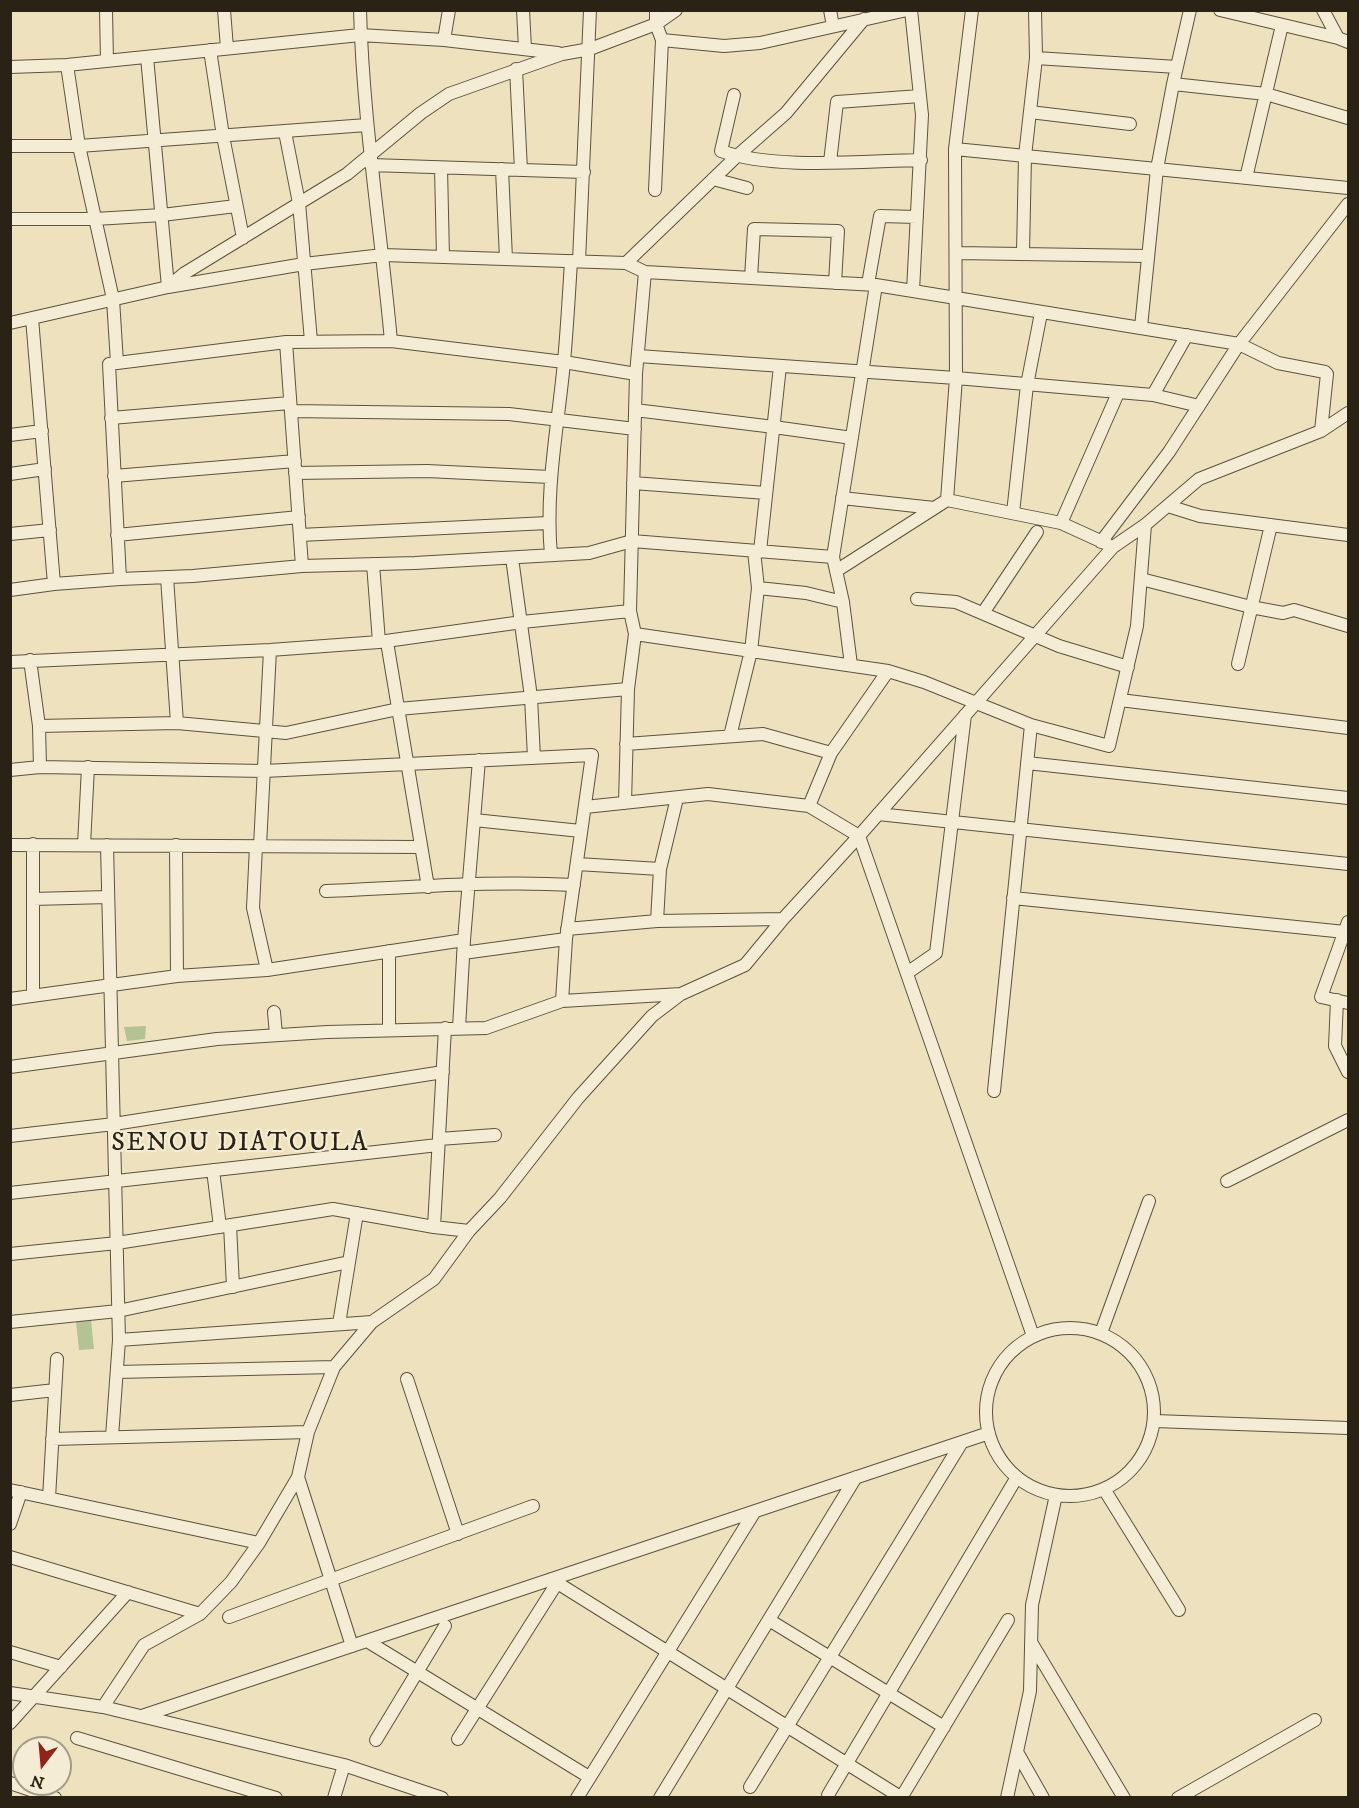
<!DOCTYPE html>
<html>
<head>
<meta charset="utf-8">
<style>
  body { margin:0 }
  #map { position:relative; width:1359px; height:1808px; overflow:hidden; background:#eee1bd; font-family:"IM FELL DW Pica",serif }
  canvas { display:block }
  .frame { position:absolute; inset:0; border:12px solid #2b2216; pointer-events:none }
  .north { position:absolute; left:12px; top:1736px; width:60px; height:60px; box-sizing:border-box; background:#f4ecd4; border:2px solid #a49b88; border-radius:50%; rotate:196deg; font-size:16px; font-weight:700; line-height:24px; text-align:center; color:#2b2216 }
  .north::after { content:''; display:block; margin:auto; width:21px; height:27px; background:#8f2418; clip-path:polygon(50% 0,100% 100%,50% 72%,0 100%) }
</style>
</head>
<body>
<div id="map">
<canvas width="1359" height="1808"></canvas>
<div class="frame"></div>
<div class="north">N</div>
</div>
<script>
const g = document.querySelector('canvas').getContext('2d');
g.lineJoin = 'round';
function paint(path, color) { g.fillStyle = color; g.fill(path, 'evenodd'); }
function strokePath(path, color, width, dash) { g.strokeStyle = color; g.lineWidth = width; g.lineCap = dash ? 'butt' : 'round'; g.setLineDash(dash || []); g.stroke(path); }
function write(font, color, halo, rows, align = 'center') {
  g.font = font + ' "IM FELL DW Pica",serif'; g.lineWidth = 4.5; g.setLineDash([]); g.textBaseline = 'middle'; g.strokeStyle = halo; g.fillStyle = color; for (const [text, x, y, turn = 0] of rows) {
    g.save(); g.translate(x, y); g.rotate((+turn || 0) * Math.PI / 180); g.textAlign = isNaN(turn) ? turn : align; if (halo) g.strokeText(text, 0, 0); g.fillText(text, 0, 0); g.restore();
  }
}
const green = new Path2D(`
  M146,1026L145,1039L127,1041L124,1027Z
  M91,1320L94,1349L79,1350L76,1322Z`);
const minor = new Path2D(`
  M106,10L107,61
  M224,10L227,48
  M360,10C363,121 381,231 391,341L564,362L636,374
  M523,10L525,48
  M830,10L833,26
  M911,10L922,115L913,291
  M1220,10L1338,38
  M1323,10L1338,38L1348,42
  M444,40L449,10
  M662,40L724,46L760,43L907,10
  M210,50L223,136L243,238
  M147,57L168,287L304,264L383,255L626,263L645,272L876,285
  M1036,58L1177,67
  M67,65L79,146L113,299L117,363
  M10,67L67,65L360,35L444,40L558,53
  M516,69L521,170
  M1173,84L1266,94L1348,118
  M734,95L721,151C775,170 862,161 921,160
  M1030,112L1130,124
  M285,132L299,203L311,341
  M10,146H79L367,125
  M955,149L1348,188
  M830,162L837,102L920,96
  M371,165L584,172
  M441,168L443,257
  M502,169L506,259
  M1246,178L1282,25
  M713,179L747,188
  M655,190L662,40L656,24V10
  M10,219H95L162,215L236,206
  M957,253L1148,256
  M1023,253L1025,156L1036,58L1035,10
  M579,261L590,10
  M626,263L737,156L786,113L864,19
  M751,278L754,229L838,231L835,283
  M868,284L880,216L917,217
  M32,318L54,584
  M10,323L168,287L185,273L347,174L421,113L449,94L562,54L590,49L656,24L676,10
  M1141,327L1157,169L1173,84L1190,10
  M286,342L302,566
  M638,356L956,378L1153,395L1199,406
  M1153,395L1187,335
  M635,410L774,427L852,438
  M291,411L509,414L635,429
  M111,418L290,403
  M10,435L42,431
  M295,473L427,471L550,477
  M10,474L45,469
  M114,476L295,461
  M633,483L766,493
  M842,498L934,508
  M947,500L956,378L955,149L972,10
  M1168,506L1200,516L1348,535
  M1013,513L1027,385L1041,313
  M1061,523L1118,393
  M10,534L50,530
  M117,535L299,517
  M300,535L548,523
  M1101,542L1169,452L1239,344L1348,204
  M760,551L780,366
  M551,555C545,488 558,427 564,362C567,328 569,295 571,261
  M512,558L531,697L534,758
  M373,564L379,642
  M836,571L947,500L1061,523L1107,544
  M167,577L177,723
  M120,579L109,364L286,342L391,341
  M1141,579L1251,607L1283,613L1294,610L1348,626
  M758,588L806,593L843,602
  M10,590L54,584L120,579L193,576L302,566L415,563L589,553L632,541L833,557
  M917,599L956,602L1059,646L1128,667
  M983,613L1037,532
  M635,634L888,671L924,682L1031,725L1109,746L1137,626L1145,525
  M387,642L428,887
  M30,660L39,726L177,723L286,733L398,709L628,689
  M10,662L270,650L379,642L522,622L630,611
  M1238,664L1271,525
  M851,665L843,602L833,557L876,285L1239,344L1278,363L1325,372L1327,374L1321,431
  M1120,700L1348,728
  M39,726L40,767
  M730,736L751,651L758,588L754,551
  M626,744L763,734L831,753
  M1027,763L1348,798
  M10,770L40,767L264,771L592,755L566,939L562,1001
  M625,803L628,689L635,634L630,611L636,374L645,272
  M809,806L831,753L888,671
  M585,807L708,794L809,806L859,836L1033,1336
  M878,814L1348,864
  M474,820L581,831
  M33,844V996
  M10,845L421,847
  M84,845L88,767
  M107,845L119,1340L112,1437
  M176,845L177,976
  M256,846L253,908L267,970
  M260,846L270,650
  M577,864L660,869
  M326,891C408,888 491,880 574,885
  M1013,898L1345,932
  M33,899L108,897
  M657,921L660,869L677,798
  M1348,922L1321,997L1348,1003
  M567,929L657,921L783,919
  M463,953L566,939
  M907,973L936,953L965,715
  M10,999L177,976L267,970L464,940
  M1337,1000L1335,1046L1348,1072
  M274,1012L276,1035
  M459,1028L464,940L479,760
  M389,1030V951
  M10,1067L217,1039L327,1032L486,1028L562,1001L681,994
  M994,1091L1031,725
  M10,1136L114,1124L443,1072
  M439,1139L495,1135
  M213,1170L220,1227
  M1227,1181L1348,1120
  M10,1193L438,1145
  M230,1225L233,1287
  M434,1227L445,1028
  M10,1254L117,1243L333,1209L434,1227L469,1231
  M10,1322L118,1311L349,1262
  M339,1324L357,1213
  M986 1412a84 84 0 1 1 168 0a84 84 0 1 1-168 0Z
  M1101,1333L1149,1201
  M119,1340L372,1322
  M117,1372L334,1367
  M407,1379L458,1534
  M10,1395L55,1390
  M1155,1421L1348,1428
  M52,1439L308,1432
  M298,1477L352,1646
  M1104,1489L1179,1610
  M10,1490L259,1543
  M49,1498L57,1359
  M10,1524L21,1492
  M10,1557L200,1614
  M551,1579L902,1798
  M229,1617L533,1506
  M769,1620L944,1727
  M367,1641L589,1777
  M1031,1642L1124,1798
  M10,1652L61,1667
  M10,1693L103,1707L344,1765L442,1798
  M103,1707L144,1645L200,1614L231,1582L259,1543L298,1477L308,1432L334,1367L372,1322L434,1279L469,1231L500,1198L578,1098L652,1016L681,994L745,965L783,919L859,836L1113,547L1145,525L1199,479L1321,431L1348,413
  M142,1716L989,1433
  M10,1723L128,1592
  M77,1738L276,1798
  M458,1739L557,1583
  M376,1740L445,1626
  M1017,1752L1043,1798
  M10,1783L55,1798
  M750,1787L962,1442
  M828,1795L1017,1477
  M334,1798L344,1765
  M577,1798L755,1511
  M660,1798L856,1477
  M901,1798L1008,1620
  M1007,1798L1030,1691L1032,1605L1056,1495
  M1178,1798L1315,1720`);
const quarterNames = [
  ["SENOU DIATOULA",240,1145]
];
paint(green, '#b4c394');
strokePath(minor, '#5c5240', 14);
strokePath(minor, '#f4ecd4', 12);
g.letterSpacing = '1.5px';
write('26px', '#2b2216', '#f4ecd4', quarterNames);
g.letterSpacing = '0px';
</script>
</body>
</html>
